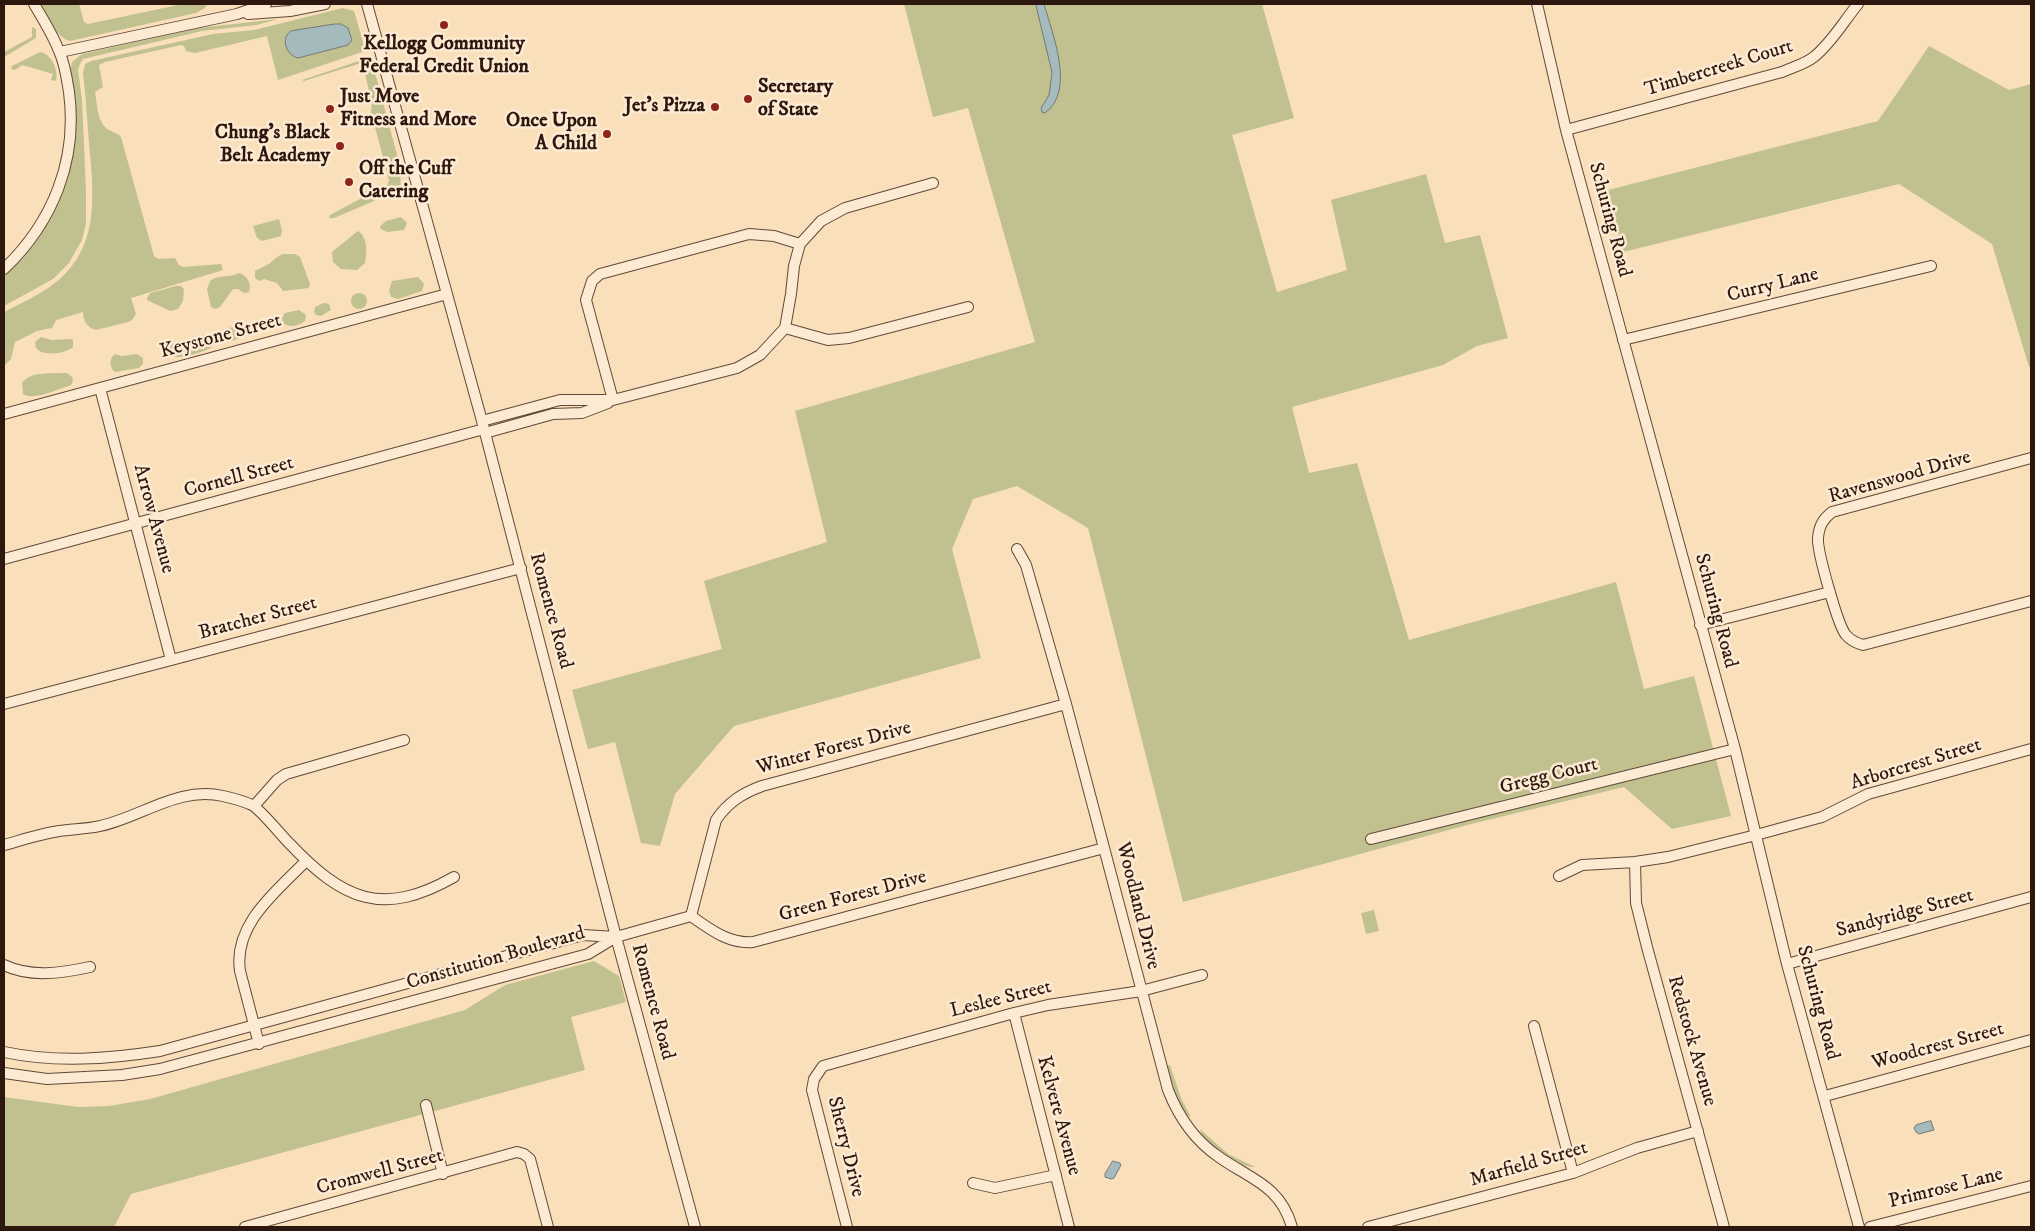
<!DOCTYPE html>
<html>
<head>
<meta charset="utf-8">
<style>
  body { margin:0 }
  #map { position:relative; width:2035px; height:1231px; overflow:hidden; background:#fadfbb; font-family:"IM FELL DW Pica",serif }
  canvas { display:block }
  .frame { position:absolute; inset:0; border:5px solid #2e170e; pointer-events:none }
</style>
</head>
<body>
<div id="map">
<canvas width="2035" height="1231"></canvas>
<div class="frame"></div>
</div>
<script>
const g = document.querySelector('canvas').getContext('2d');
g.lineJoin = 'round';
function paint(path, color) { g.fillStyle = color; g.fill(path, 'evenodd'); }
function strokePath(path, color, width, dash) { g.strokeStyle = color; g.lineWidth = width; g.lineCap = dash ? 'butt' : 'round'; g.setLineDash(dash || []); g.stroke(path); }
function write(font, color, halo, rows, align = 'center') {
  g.font = font + ' "IM FELL DW Pica",serif'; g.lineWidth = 5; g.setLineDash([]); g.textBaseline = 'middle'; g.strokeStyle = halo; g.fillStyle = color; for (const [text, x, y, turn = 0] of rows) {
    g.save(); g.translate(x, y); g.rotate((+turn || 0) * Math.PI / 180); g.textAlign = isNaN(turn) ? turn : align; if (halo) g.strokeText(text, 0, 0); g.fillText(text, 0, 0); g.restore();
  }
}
const green = new Path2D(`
  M40,4H79L84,22L88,24L183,4H207L205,8L196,13L70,41C54,36 48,17 40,4Z
  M904,4H1262L1294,118L1232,135L1277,292L1347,270L1331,200L1426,174L1445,243L1480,235L1508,338L1477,346L1443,365L1292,407L1309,473L1357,463L1409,640L1616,582L1644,689L1694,676L1731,816L1672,829L1624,787L1467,825L1183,902L1088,528L1017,486L973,499L952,549L981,658L734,726L675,794L660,846L641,843L615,742L588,749L572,690L722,649L704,581L827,542L795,411L1035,342L968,108L933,117Z
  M343,8L354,11L355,14L364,46L362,52L278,80L267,36L195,53L186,51L184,46L181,45L105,62L99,65L103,87L95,92C97,103 97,120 106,128C111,132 116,132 121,137L154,256L158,259L175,258L179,265L183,267L221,264L223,270L131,298L136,314L132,320L128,322L96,330C87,328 83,320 83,312L56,320L52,328L37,331L15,342L11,359L4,366V312C25,301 49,291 65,274C100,238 93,189 89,143C87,120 86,97 83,74L85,64L91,61L213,34L254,30Z
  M278,19L257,25L202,31L83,59L80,64L78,70L82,100L86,190V223L82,240L69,263L53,279L4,306V276L31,248L44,229L65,183L68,174L70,71L72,62L82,54L198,28Z
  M32,27L36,29V38L4,57V52L32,37Z
  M1929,46L2009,90L2031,84V367H2029L1992,244L1899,184L1623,252L1608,190L1878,121Z
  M40,52C51,53 59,71 56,81L51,80L53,74L22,65L15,70L11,69L12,66Z
  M365,59L370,60L373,65L400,166L401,193L395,197L388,198L385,194L389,180L371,112L372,103L363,66L358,64L304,81L302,80Z
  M373,189L376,195L374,201L334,218H329L330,215L360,199L362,192Z
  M401,217L407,223L404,230L387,232L381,229L380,226L386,221Z
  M279,219L282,231L281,236L262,241L257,238L253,226Z
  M358,231C368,237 367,253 365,263L357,270L341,269L333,262L332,252Z
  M283,254H295L300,257L310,284L309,288L283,291L277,283L264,279L259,281L255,278V271L269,264L277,257Z
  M239,273C247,275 252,284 249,292L244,293L238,289H233L220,307L215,309L211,307L207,289L210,281C219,274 229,278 239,273Z
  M418,277L424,284L422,291L398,299L391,297L389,290L392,281Z
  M176,286H181L184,289L183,301L178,309L170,311L147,300V298L150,293Z
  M351 301a8 8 0 1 1 16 0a8 8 0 1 1-16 0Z
  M324,303L329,304L331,310L321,316L316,315L314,312L315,307Z
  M299,310L306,315L305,321C299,326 290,328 283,323L282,318L285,313Z
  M243,325L249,329L248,335L229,342L222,339L220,334L224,329Z
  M204,335C211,334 215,337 214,344L211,348C201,352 179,361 170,355L169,349L172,344Z
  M41,337L52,340L71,339L73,340V347C66,353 51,355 41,352L36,348L35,342Z
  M115,354L122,356L137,354L143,358V364L139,368L115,372C109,368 109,358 115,354Z
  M63,373H67L73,378L72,384L69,386C57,389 35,401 23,394L22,383C31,371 50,374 63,373Z
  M1374,910L1379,931L1366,934L1361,913Z
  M594,961L619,976L626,1002L571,1017L585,1070L131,1194L114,1227H4V1097L78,1107L109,1106L150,1099L465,1010L505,985Z
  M1170,1065L1181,1098L1191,1117C1177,1113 1171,1079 1167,1066Z
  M1200,1129L1228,1154L1255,1167C1242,1169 1201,1143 1200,1129Z`);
const water = new Path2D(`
  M1036,4H1044C1052,33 1076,91 1045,113L1042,112L1041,108L1049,95L1052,73Z
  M335,24H341L348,28L352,40L348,45L298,58C286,55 280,38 291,31Z
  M1931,1121L1934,1130L1919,1134L1916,1132L1914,1128L1916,1125Z
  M1113,1161L1120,1163L1121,1165L1114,1178L1111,1179L1105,1177V1174Z`);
const minor = new Path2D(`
  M367,4L482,421L616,937L695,1227
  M1537,4L1566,130L1735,749L1787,964L1859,1227
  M248,14L290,11L325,4
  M60,52L237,14L266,4
  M1566,130L1782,72C1793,67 1806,64 1815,56C1832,42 1844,21 1858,4
  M4,269C53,222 78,160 69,92C67,79 65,64 59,51C53,35 43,19 34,4
  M785,328L828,340L849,338L968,307
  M1623,340L1931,266
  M100,388L171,660
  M613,400L586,300L592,281L600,274L749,234L774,236L800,244
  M4,414L447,294
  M482,421L560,400H613L737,368L760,355L785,328L791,294L794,266L800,244L821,221L845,208L933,183
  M485,433L553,414L582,413L608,403
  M2031,458L1832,512C1823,519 1819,526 1818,538C1817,551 1838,626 1846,635C1851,641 1856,643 1863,645L2031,601
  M1017,549L1026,565L1066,704L1168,1090C1179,1118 1194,1140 1219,1157C1250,1179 1280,1185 1292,1227
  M4,559L484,429
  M1700,625L1830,592
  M4,704L521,568
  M254,806L277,780L286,774L404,740
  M1371,839L1735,749
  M4,845C22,840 40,834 59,831C72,829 87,829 100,826C142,817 178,786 223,796C232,798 243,801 252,805C261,810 281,835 289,843C343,900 382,918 454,877
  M1635,862L1636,903L1647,947L1724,1227
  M1559,876L1582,865L1635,862L1668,857L1756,835L1822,817L1868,794L2031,749
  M691,916L716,820C728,802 743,793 762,786L1066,704
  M1787,964L2031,897
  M4,965C31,978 62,973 90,967
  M1014,1013L1069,1227
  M1534,1026L1573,1173
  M259,1044L240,971C233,924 277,891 306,861
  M4,1052C56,1063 108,1059 160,1051L583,935L616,937
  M4,1073L47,1079L122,1075L160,1069L588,954L616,937L691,916C710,929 728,944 753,942L1104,848
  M1825,1096L2031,1040
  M426,1105L443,1174
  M973,1183L995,1188L1056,1175
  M245,1227L517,1152L524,1154L530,1159L548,1227
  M847,1227L812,1090L814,1079L823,1066L1014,1013L1048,1005L1141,991L1202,975
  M1368,1227L1573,1173L1637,1148L1698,1131
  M1870,1227L2031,1186`);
const markers = [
  [444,25,5,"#8f2418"],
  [748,99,5,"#8f2418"],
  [715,107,5,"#8f2418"],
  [330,109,5,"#8f2418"],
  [607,134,5,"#8f2418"],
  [340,146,5,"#8f2418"],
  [349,182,5,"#8f2418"]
];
const poiNames = [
  ["Kellogg Community",444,45,"center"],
  ["Federal Credit Union",444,68,"center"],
  ["Secretary",758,88],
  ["of State",758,111],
  ["Just Move",340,98],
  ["Fitness and More",340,121],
  ["Jet's Pizza",705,107,"right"],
  ["Once Upon",597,122,"right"],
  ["A Child",597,145,"right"],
  ["Chung's Black",330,134,"right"],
  ["Belt Academy",330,157,"right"],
  ["Off the Cuff",359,170],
  ["Catering",359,193]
];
const streetNames = [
  ["Timbercreek Court",1719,69,-17],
  ["Schuring Road",1609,220,75],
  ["Curry Lane",1773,286,-14],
  ["Keystone Street",221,337,-15],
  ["Cornell Street",239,478,-15],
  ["Ravenswood Drive",1900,478,-16],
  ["Arrow Avenue",153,519,75],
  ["Romence Road",550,611,75],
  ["Schuring Road",1715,611,75],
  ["Bratcher Street",258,619,-15],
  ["Winter Forest Drive",834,749,-15],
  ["Arborcrest Street",1916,765,-17],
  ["Gregg Court",1549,777,-14],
  ["Green Forest Drive",853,897,-15],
  ["Woodland Drive",1137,906,76],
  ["Sandyridge Street",1905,914,-15],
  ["Constitution Boulevard",496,959,-16],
  ["Leslee Street",1001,1000,-14],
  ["Romence Road",652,1002,75],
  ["Schuring Road",1817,1003,75],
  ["Redstock Avenue",1691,1041,74],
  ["Woodcrest Street",1938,1047,-15],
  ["Kelvere Avenue",1058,1116,75],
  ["Sherry Drive",845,1147,76],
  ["Marfield Street",1529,1165,-16],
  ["Cromwell Street",380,1173,-15],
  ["Primrose Lane",1946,1189,-14]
];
paint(green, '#c0c18f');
paint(water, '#a4babc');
strokePath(water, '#757976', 1);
strokePath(minor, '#614939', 12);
strokePath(minor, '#fcead3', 10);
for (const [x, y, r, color] of markers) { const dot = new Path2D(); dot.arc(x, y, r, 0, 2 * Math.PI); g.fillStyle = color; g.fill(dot); strokePath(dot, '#fcead3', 2); }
write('bold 20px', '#2e170e', '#fcead3', poiNames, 'left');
write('20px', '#2e170e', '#fcead3', streetNames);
</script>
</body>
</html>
